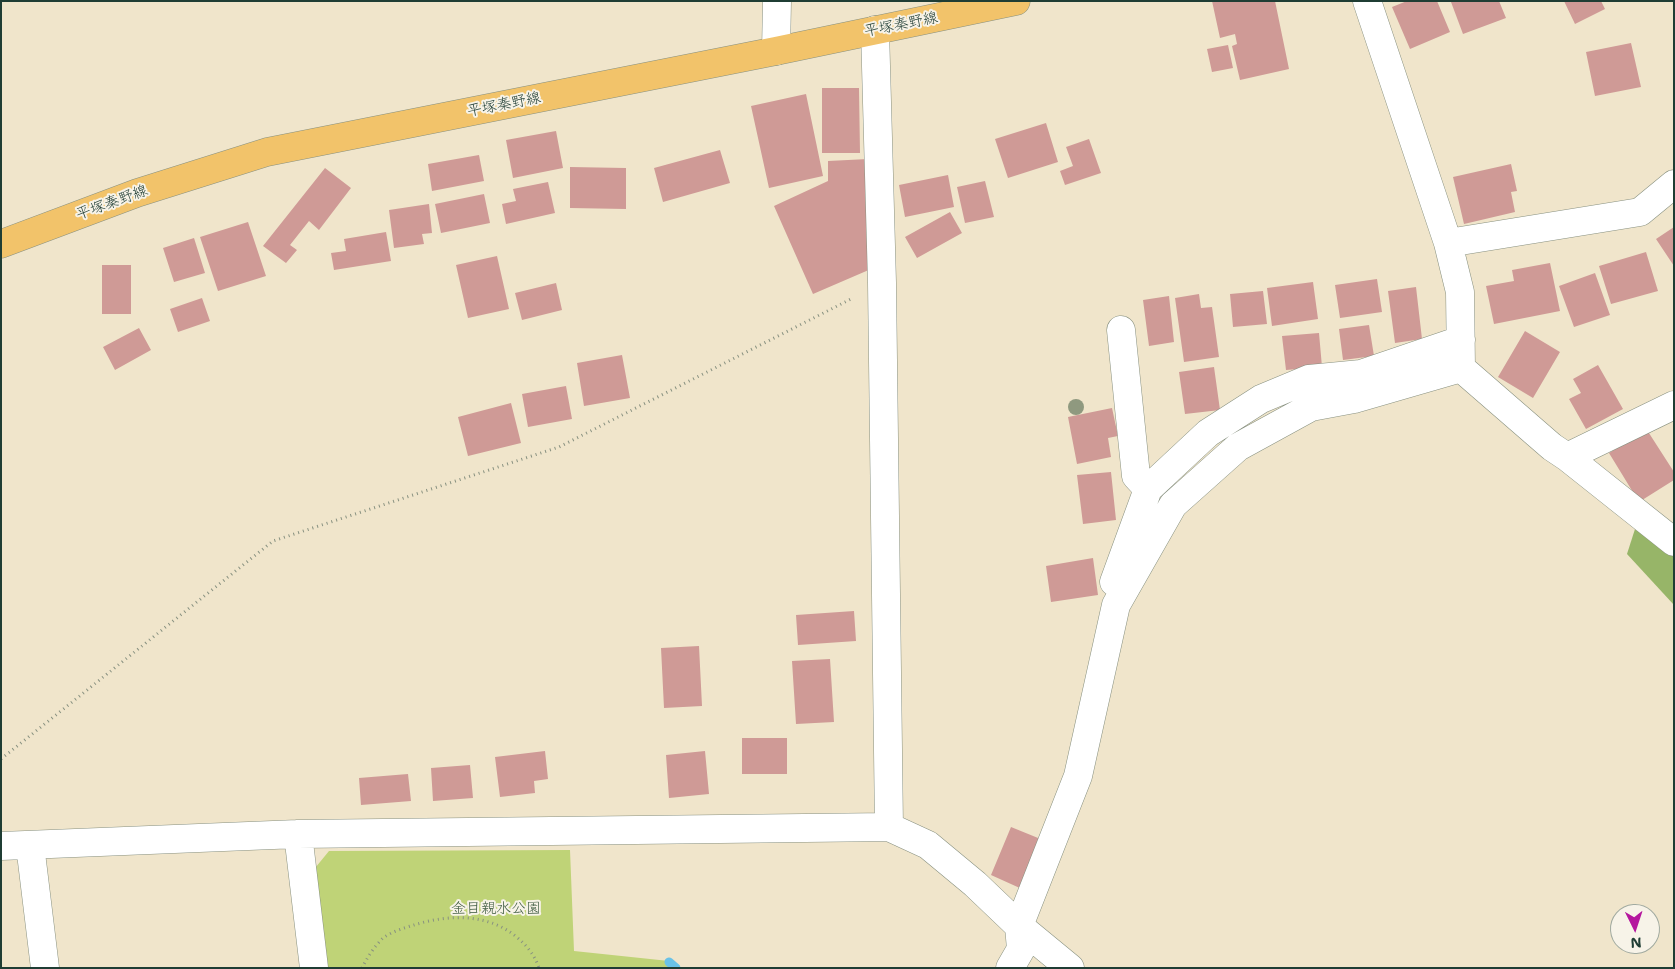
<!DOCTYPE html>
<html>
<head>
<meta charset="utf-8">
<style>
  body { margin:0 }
  #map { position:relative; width:1675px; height:969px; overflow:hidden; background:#f0e5cb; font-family:"Shantell Sans",sans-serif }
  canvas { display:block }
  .frame { position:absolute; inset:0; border:2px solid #1f3d34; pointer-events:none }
  .north { position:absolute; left:1610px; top:904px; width:50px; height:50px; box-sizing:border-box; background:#f7f3e8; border:1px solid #a1aaa0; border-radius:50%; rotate:176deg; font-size:14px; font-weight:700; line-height:20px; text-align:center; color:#1f3d34 }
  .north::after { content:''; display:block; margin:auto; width:18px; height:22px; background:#b5179e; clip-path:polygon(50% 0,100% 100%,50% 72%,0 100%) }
</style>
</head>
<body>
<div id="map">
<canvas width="1675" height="969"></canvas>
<div class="frame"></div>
<div class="north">N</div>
</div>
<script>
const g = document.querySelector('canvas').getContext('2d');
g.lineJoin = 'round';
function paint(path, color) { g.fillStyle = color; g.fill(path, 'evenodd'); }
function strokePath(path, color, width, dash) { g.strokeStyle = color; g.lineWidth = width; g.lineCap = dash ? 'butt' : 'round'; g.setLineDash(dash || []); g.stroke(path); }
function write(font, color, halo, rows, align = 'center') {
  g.font = font + ' "Shantell Sans","Klee One",sans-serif'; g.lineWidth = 4; g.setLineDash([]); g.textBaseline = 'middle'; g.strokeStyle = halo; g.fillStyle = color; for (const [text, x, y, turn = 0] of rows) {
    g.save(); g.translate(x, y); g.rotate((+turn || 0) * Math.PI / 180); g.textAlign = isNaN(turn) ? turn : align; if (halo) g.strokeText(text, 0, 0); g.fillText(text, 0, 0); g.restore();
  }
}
const green = new Path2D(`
  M570,850L574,951L669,961L681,968H324L311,873L329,851Z`);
const forest = new Path2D(`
  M1635,529L1674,556V605L1627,554Z`);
const stream = new Path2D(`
  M669,962L676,968`);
const building = new Path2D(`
  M1212,1H1275L1289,69L1240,80L1232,46L1237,44L1235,34L1220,38Z
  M1407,1H1437L1450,32L1410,49L1392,7Z
  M1454,1H1499L1506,18L1463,34L1451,2Z
  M1564,1H1601L1605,9L1575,24Z
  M1631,43L1641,87L1595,96L1586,52Z
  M1228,45L1233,68L1212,72L1207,49Z
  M822,88H859L860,153H822Z
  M806,94L823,176L769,188L751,106Z
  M1046,123L1058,162L1008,178L995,139Z
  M556,131L563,168L513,178L506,140Z
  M1089,139L1101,173L1065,185L1060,171L1073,166L1066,147Z
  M720,150L730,183L663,202L654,168Z
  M479,155L484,181L432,191L428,164Z
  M868,159L871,269L813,294L774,206L828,181V161Z
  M1511,164L1517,191L1511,192L1515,212L1464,224L1453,177Z
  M570,167L626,168V209L570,208Z
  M325,168L351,188L319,230L309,221L290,245L297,250L286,263L263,246Z
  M948,175L954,207L905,217L899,185Z
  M985,181L994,217L965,223L957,187Z
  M548,182L555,213L506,224L502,204L516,201L513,189Z
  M484,194L490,223L441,233L435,204Z
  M429,204L432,233L422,234L424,244L394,248L389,210Z
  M950,212L962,233L917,258L905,237Z
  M248,222L266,276L218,291L200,237Z
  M1674,227V266L1656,239Z
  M386,232L391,261L334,270L331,253L346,251L344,239Z
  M194,238L205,273L174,282L163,248Z
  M1646,252L1658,291L1611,304L1599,266Z
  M497,256L509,309L468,318L456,265Z
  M1550,263L1560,311L1494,324L1486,286L1514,281L1512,270Z
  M102,265H131V314H102Z
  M1595,273L1610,315L1574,327L1559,286Z
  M1377,279L1382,312L1340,318L1335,285Z
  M1313,282L1318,319L1272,326L1267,288Z
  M556,283L562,310L522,320L515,293Z
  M1416,287L1422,339L1395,343L1388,291Z
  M1263,291L1267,324L1233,327L1230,294Z
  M1199,294L1201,308L1212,307L1219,357L1184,362L1175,298Z
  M1169,296L1174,342L1149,346L1143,300Z
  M202,298L210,321L178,332L170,309Z
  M1369,325L1374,356L1343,360L1339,329Z
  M139,328L151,350L115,370L103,347Z
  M1525,331L1560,352L1533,398L1498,377Z
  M1319,333L1322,367L1286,370L1282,336Z
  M622,355L630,398L584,406L577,363Z
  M1598,365L1623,409L1586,429L1569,399L1581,393L1573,379Z
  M1214,367L1220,410L1185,414L1179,372Z
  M566,386L572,419L528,427L522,394Z
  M511,403L521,443L468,456L458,417Z
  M1112,408L1118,436L1108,438L1111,457L1077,464L1068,417Z
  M1647,430L1674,472V480L1639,502L1609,453Z
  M1111,472L1116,520L1083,524L1077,475Z
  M1093,558L1098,595L1051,602L1046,566Z
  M854,611L856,641L798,645L796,615Z
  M699,646L702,706L664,708L661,648Z
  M830,659L834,722L796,724L792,661Z
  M742,738H787V774H742Z
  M545,751L548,779L534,781L535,793L500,797L495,757Z
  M705,751L709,794L669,798L666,755Z
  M470,765L473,798L433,801L431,768Z
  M408,774L411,801L361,805L359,778Z
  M1011,827L1043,840L1022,889L991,875Z`);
const path = new Path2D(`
  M1,759L273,541L559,447L853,298
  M362,968C367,958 374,947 382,939C390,932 404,928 414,925C449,914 490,913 519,939C528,947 535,956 539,968`);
const minor = new Path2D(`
  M1367,1L1448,243L1460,292L1461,368L1552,447L1567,457L1674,542
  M875,30L882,283L889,827
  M776,51L777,1
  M1448,243L1640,212L1674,184
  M1121,330L1136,476L1148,489
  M1567,457L1674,405
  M1114,582L1148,489L1208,433L1261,399L1309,379L1361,374L1461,340
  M298,834L314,968
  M30,845L45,968
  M1,846L298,834L889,827L928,845L975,884L1019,926L1070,968
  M1010,968L1021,949L1019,926L1078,776L1116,605L1173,505L1238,447L1311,407L1354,399L1461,368`);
const major = new Path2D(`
  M1,244L137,193L267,152L776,51L1016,1`);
const trees = [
  [1076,407]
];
const streetNames = [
  ["平塚秦野線",901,25,-11],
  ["平塚秦野線",504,105,-11],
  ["平塚秦野線",112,203,-20]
];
const parkNames = [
  ["金目親水公園",496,909]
];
paint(green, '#bfd377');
paint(forest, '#97b568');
strokePath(stream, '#6ac2e7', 9);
paint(building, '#cf9a96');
strokePath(minor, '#889180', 29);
strokePath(major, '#889180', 29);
strokePath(path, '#889180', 3, [1, 4]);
strokePath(minor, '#fff', 28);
strokePath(major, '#f2c36a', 28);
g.fillStyle = '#8f997f';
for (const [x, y] of trees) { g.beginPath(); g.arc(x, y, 8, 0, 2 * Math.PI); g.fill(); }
write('15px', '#1f3d34', '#f7f3e8', streetNames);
write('15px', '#3f5b41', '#f7f3e8', parkNames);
</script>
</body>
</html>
